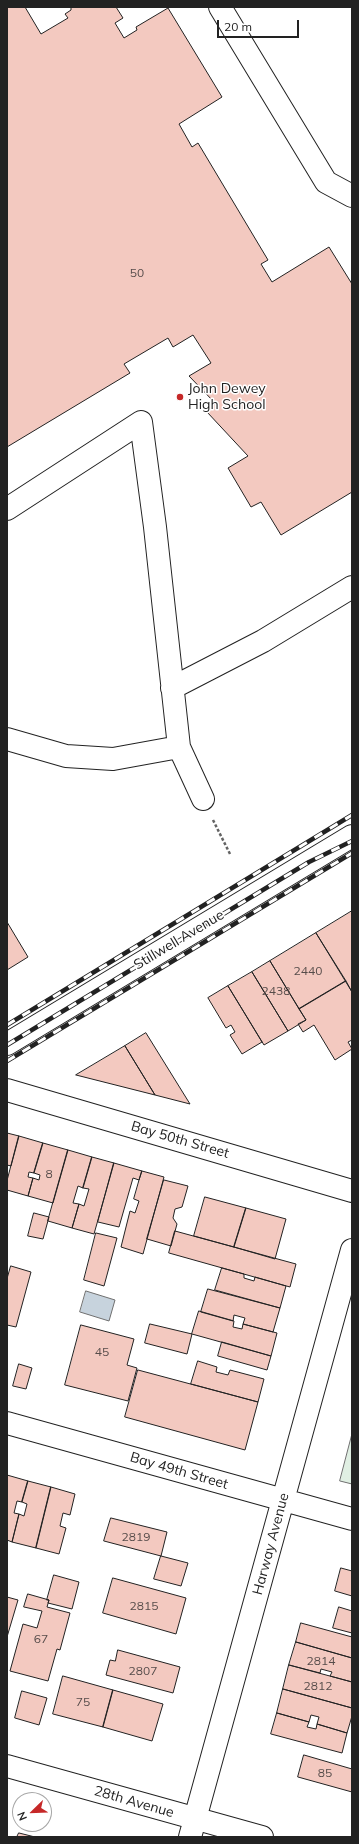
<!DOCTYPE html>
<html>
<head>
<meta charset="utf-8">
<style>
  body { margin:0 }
  #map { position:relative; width:359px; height:1844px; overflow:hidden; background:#fff; font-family:Mulish,sans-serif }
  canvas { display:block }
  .frame { position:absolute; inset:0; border:8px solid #222; pointer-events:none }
  .north { position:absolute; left:12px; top:1792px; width:40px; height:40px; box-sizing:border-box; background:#fff; border:1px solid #a7a7a7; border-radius:50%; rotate:247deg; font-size:11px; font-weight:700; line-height:16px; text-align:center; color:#222 }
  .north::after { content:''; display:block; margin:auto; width:14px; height:18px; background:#c62828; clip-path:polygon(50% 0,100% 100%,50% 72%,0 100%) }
  .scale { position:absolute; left:217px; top:20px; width:82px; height:18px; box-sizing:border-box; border:2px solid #222; border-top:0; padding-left:5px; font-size:12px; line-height:14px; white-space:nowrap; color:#222; -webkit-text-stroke:3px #fff; paint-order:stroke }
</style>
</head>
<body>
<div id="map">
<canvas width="359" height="1844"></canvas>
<div class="frame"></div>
<div class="north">N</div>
<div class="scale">20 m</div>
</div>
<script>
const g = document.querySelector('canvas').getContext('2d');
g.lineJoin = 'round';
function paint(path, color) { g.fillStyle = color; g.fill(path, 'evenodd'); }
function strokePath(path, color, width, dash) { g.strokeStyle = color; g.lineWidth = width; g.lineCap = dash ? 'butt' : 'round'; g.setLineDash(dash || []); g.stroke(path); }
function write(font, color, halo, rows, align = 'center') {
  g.font = font + ' Mulish,sans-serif'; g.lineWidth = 3; g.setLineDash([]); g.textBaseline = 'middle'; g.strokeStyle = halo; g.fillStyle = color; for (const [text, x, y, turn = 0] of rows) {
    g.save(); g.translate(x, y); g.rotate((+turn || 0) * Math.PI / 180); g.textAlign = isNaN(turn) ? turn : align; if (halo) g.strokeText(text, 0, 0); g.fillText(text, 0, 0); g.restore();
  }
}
const green = new Path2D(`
  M352,1434V1484L340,1481Z`);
const water = new Path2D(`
  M86,1291L115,1300L109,1321L80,1312Z`);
const building = new Path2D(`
  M7,7H25L41,34L68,18L65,14L71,10V7H116L123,18L115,23L124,38L137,30L136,27L168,8L222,97L179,124L192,147L198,143L268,260L261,264L272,282L329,247L352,284V492L281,535L261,502L251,507L228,468L248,456L207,412L215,403L189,376L211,363L193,335L173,347L168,338L124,364L130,373L7,447Z
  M352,911V992L316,933Z
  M7,922L28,957L7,970Z
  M316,933L346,981L299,1009L270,961Z
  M270,961L306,1020L288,1031L252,972Z
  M252,972L288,1031L264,1045L228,986Z
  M346,981L352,992V1040L348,1042L352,1049L335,1060L314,1025L303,1032L298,1024L306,1020L299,1009Z
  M228,986L262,1042L242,1054L230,1035L235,1032L231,1025L226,1028L208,998Z
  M146,1033L190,1104L155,1095L125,1046Z
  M125,1046L155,1095L76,1075Z
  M7,1133L19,1136L11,1166L7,1165Z
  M19,1136L43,1143L34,1173L29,1172L28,1177L33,1178L28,1196L7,1190V1181Z
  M43,1143L68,1150L53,1203L28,1196L33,1178L39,1180L40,1175L34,1173Z
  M68,1150L92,1157L83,1188L78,1186L73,1203L79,1204L72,1228L48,1221Z
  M92,1157L114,1163L94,1234L72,1228L79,1204L84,1206L89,1189L83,1188Z
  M114,1163L142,1171L139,1180L133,1178L119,1227L98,1222Z
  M142,1171L164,1177L143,1254L121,1247L130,1211L135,1213L139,1201L134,1199Z
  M164,1180L188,1186L182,1207L175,1209L173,1218L177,1224L171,1246L147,1239Z
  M205,1197L246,1208L234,1247L194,1236Z
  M246,1208L286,1219L275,1259L234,1247Z
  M34,1213L49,1217L43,1239L28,1236Z
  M175,1231L296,1264L290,1287L169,1253Z
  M96,1233L117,1238L104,1286L84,1280Z
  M11,1266L31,1272L16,1327L7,1325V1279Z
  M222,1268L244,1274V1278L254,1281L255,1277L286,1286L280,1308L215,1290Z
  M208,1289L280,1308L273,1332L243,1324L245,1318L234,1315L233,1321L201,1312Z
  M199,1311L234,1321L233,1327L242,1329L243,1324L277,1333L271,1356L192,1334Z
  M150,1324L192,1334L187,1354L145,1343Z
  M81,1325L134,1339L127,1365L137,1368L128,1401L65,1385Z
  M222,1342L271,1356L267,1370L218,1356Z
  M198,1361L217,1367L216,1372L228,1375L230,1370L264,1379L258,1402L191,1384Z
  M19,1364L32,1368L26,1389L13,1386Z
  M138,1370L258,1402L245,1450L125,1417Z
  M7,1475L28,1481L22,1502L17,1501L14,1513L19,1514L12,1542L7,1540Z
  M28,1481L51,1487L36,1548L12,1542L19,1514L24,1516L27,1504L22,1502Z
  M51,1487L75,1494L70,1515L63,1513L60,1526L66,1528L59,1554L36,1548Z
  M111,1518L167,1532L161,1556L104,1541Z
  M161,1556L188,1563L181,1586L154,1579Z
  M341,1568L352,1571V1596L335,1591Z
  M54,1575L79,1582L72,1609L48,1603L49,1600H47Z
  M113,1578L186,1598L176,1634L103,1613Z
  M28,1594L49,1600L47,1607L70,1613L60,1650L57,1649L48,1681L10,1671L23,1624L37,1628L42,1611L24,1607Z
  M7,1597L18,1600L7,1637Z
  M339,1607L352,1611V1633L333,1628Z
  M301,1623L352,1637V1658L296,1642Z
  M296,1642L352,1658V1682L330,1676L332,1672L321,1669L320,1673L289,1665Z
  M118,1650L180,1667L173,1693L106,1675L110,1660L115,1661Z
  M289,1665L352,1682V1708L283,1689Z
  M63,1676L113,1690L103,1727L53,1714Z
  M283,1689L352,1708V1716L347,1733L317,1724L319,1717L311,1715L309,1722L277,1713Z
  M113,1690L163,1704L152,1741L103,1727Z
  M22,1691L47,1698L39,1725L15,1718Z
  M277,1713L309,1722L307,1727L316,1729L317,1724L347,1733L342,1753L271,1734Z
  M304,1755L352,1769V1792L298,1777Z
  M19,1833L35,1837H17Z`);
const path = new Path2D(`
  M213,820L230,854`);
const minor = new Path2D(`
  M220,7L326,182L352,196
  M7,509L141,422L155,527L179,747L203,799
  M172,688L263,641L352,587
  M7,739L66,756L113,759L179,747
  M7,1090L352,1191
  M7,1423L352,1519
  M7,1766L262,1837
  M190,1837L352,1250`);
const major = new Path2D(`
  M7,1044L352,836`);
const rail = new Path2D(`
  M7,1025L352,815
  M7,1045L309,862L352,841
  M7,1061L352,853`);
const markers = [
  [180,397,4,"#c62828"]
];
const numberNames = [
  ["50",137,273],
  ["2440",308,971],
  ["2438",276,991],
  ["8",49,1174],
  ["45",102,1352],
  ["2819",136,1537],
  ["2815",144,1606],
  ["67",41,1639],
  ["2814",321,1661],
  ["2807",143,1671],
  ["2812",318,1686],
  ["75",83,1702],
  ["85",325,1773]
];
const poiNames = [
  ["John Dewey",188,389],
  ["High School",188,405]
];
const streetNames = [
  ["Stillwell Avenue",179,940,-31],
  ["Bay 50th Street",180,1140,16],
  ["Bay 49th Street",179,1471,16],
  ["Harway Avenue",271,1544,-75],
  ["28th Avenue",134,1802,16]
];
paint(green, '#e0efe3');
strokePath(green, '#6f6f6f', 1);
paint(water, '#c7d3dd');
strokePath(water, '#6f6f6f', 1);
paint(building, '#f3c9c0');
strokePath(building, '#222', 1);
strokePath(minor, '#222', 24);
strokePath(major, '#222', 24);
strokePath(path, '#646464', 2.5, [3, 2]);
strokePath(minor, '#fff', 22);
strokePath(major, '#fff', 22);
strokePath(rail, '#222', 4.5);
strokePath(rail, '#fff', 3, [9]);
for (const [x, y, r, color] of markers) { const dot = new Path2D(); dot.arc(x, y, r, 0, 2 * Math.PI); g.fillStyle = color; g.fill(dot); strokePath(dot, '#fff', 1.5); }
write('12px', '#564c4a', null, numberNames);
write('14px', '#222', '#fff', poiNames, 'left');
write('14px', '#222', '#fff', streetNames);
</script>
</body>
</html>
